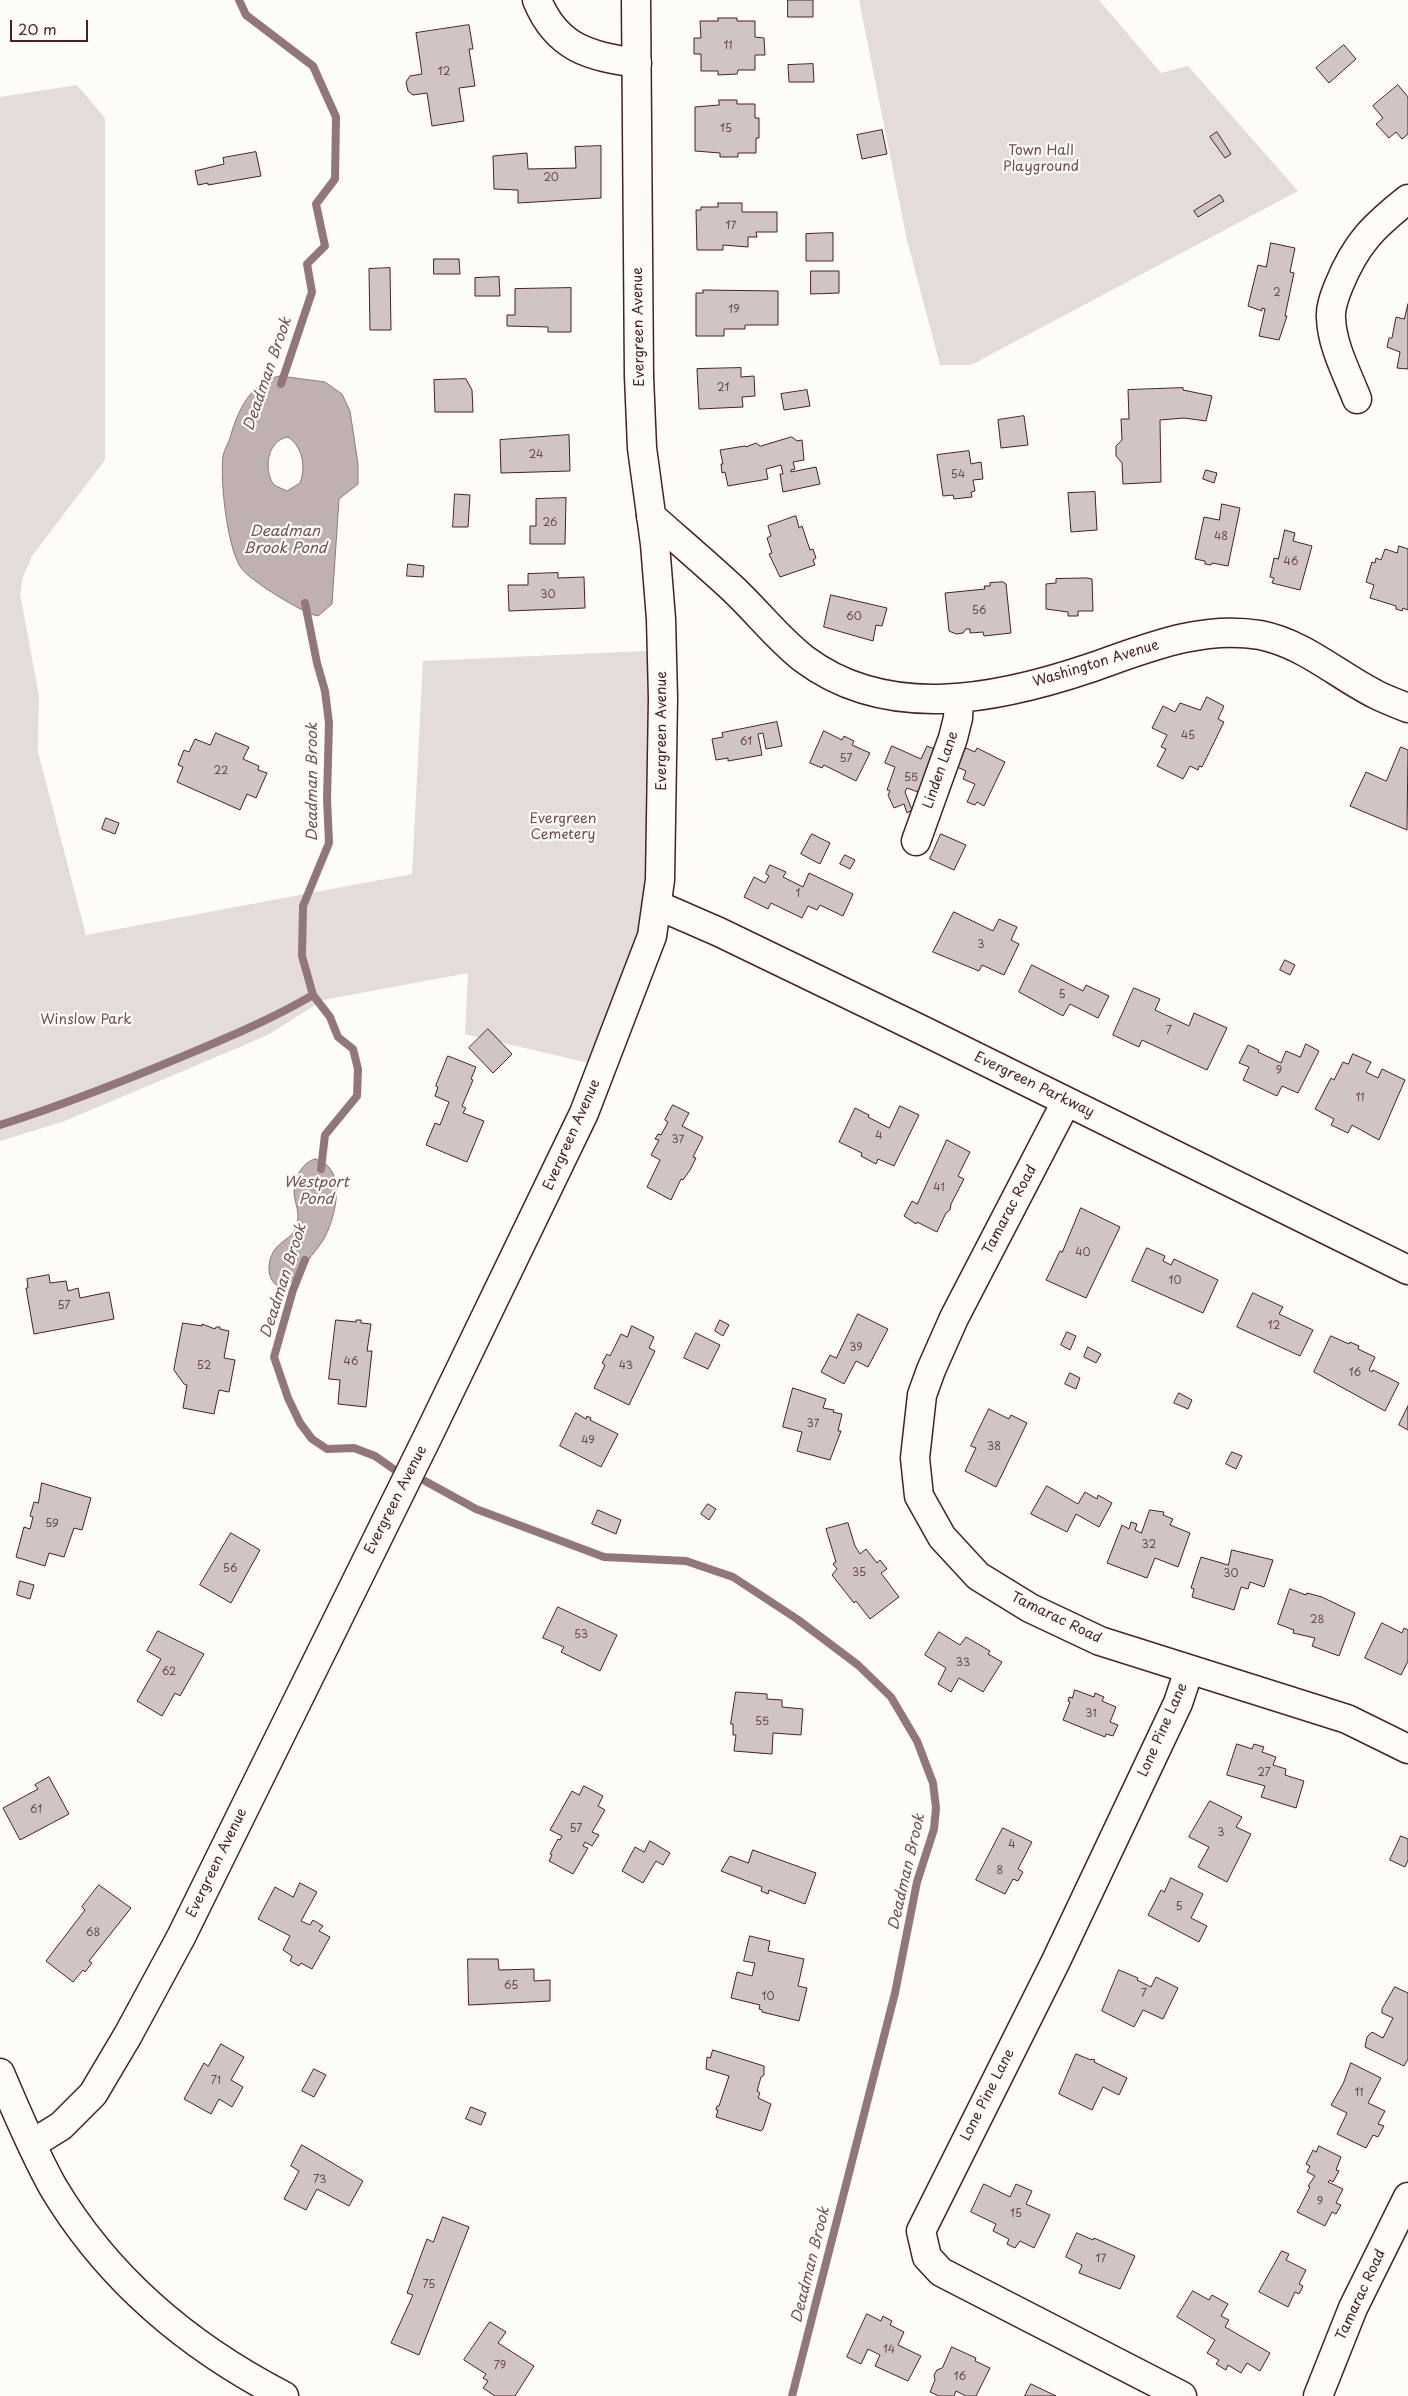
<!DOCTYPE html>
<html>
<head>
<meta charset="utf-8">
<style>
  body { margin:0 }
  #map { position:relative; width:1408px; height:2396px; overflow:hidden; background:#fdfcf7; font-family:"Playpen Sans",sans-serif }
  canvas { display:block }
  .scale { position:absolute; left:10px; top:20px; width:78px; height:22px; box-sizing:border-box; border:2px solid #4a1f2b; border-top:0; padding-left:6px; font-size:15px; line-height:18px; white-space:nowrap; color:#4a1f2b; -webkit-text-stroke:4px #fdfcf7; paint-order:stroke }
</style>
</head>
<body>
<div id="map">
<canvas width="1408" height="2396"></canvas>
<div class="scale">20 m</div>
</div>
<script>
const g = document.querySelector('canvas').getContext('2d');
g.lineJoin = 'round';
function paint(path, color) { g.fillStyle = color; g.fill(path, 'evenodd'); }
function strokePath(path, color, width, dash) { g.strokeStyle = color; g.lineWidth = width; g.lineCap = dash ? 'butt' : 'round'; g.setLineDash(dash || []); g.stroke(path); }
function write(font, color, halo, rows, align = 'center') {
  g.font = font + ' "Playpen Sans",sans-serif'; g.lineWidth = 4.5; g.setLineDash([]); g.textBaseline = 'middle'; g.strokeStyle = halo; g.fillStyle = color; for (const [text, x, y, turn = 0] of rows) {
    g.save(); g.translate(x, y); g.rotate((+turn || 0) * Math.PI / 180); g.textAlign = isNaN(turn) ? turn : align; if (halo) g.strokeText(text, 0, 0); g.fillText(text, 0, 0); g.restore();
  }
}
const green = new Path2D(`
  M859,0H1099L1161,73L1188,66L1298,191L971,365H940L907,240Z
  M77,85L105,118V460L32,556L23,577L20,594L39,696L38,752L86,935L412,874L423,661L646,651L651,679V827L644,911L593,1064L465,1034L468,973L323,1000L268,1035L65,1121L0,1141V97Z`);
const water = new Path2D(`
  M280,376L325,382L342,394L350,411L358,464V484L339,499L332,604L318,616C304,614 249,580 241,568C227,547 220,481 223,456C224,450 228,444 230,438C237,412 251,381 280,376ZM288,437C303,447 306,467 300,483L287,491L274,485C263,470 267,440 288,437Z
  M315,1159C348,1167 336,1215 325,1237C320,1246 313,1253 307,1262C299,1272 293,1285 278,1286C265,1279 267,1256 278,1246C285,1239 293,1236 296,1227C301,1213 295,1206 294,1192C294,1179 302,1162 315,1159Z`);
const stream = new Path2D(`
  M239,0L246,15L313,66L336,117L335,179L316,204L325,246L307,264L312,292L281,384
  M305,603L317,663L325,691L329,723L327,799L329,843L303,906L302,956L313,995L330,1017L338,1037L353,1049L358,1069L357,1096L325,1135L321,1169
  M0,1125C63,1105 124,1081 186,1055C229,1037 272,1019 313,995
  M305,1260L293,1290L274,1357L288,1398L300,1423L312,1439L327,1449L354,1448L375,1456L395,1470
  M425,1481L476,1509L604,1557L686,1561L733,1577L797,1619L858,1665L891,1697L917,1741L933,1783L936,1808L934,1829L917,1882L895,1993L792,2396`);
const building = new Path2D(`
  M788,0H813V17H788Z
  M718,18H737V21H755V37L764,38L765,55H755V70H738L737,74L718,75V71H701V54H694V38H701L700,21H718Z
  M469,25L473,49H469L475,86L459,88L464,121L432,126L427,93L413,95L408,91L406,82L410,76L422,74L416,33Z
  M1344,45L1356,59L1329,83L1316,68Z
  M813,64L814,82H789L788,65Z
  M1398,85L1408,97V134L1402,139L1396,132L1389,138L1376,124L1383,118L1373,106Z
  M719,100H737V104H755V118H759V138H756V153H738V157H720V153L695,151V107L719,105Z
  M882,130L887,154L862,159L857,135Z
  M1217,132L1231,154L1225,158L1210,137Z
  M601,146V198L518,203V190L494,189L493,156L527,153L528,169L576,168L575,147Z
  M256,152L261,176L208,185V183L198,185L195,171L224,164L223,158Z
  M1220,195L1224,201L1198,217L1194,211Z
  M718,203H742V212H777V232H756L757,237H748V247L723,245V250H697L696,210H701V207H718Z
  M833,233V261H806V234Z
  M1271,243L1295,248L1290,272L1294,273L1285,316H1287L1279,340L1259,336L1265,309L1262,308V311L1248,306L1258,265L1266,267Z
  M434,259H459L460,274H434Z
  M390,268L391,330H370L369,269Z
  M811,271H839V293L811,294Z
  M499,277L500,296H475V278Z
  M571,288V332H548V327L507,326V315H515V289Z
  M703,290L778,291V325H745V329H724V336H696V293H703Z
  M1408,304V369L1397,368L1400,352L1387,347L1389,338H1392L1396,317L1404,319Z
  M741,368V377L754,376L755,396L742,397L743,407L699,409L697,369Z
  M466,379L472,390L473,412H435L434,380Z
  M1183,388V390L1212,396L1206,421L1184,418L1160,420L1161,482L1123,484L1122,463L1116,456V446L1122,440L1121,419H1129L1128,390Z
  M807,390L810,406L784,410L781,394Z
  M1024,416L1028,445L1001,448L998,420Z
  M569,435L570,471L501,473L500,440Z
  M792,437L797,441L802,440L804,460L793,462L795,469L791,470V472L816,467L820,484L783,492L780,474H783L781,465L766,469L768,479L728,486L725,472L722,473L721,464H723L720,450L745,446L746,447L756,443L760,446Z
  M969,451L971,464L981,462L983,479L973,480L975,491L971,492L972,497L954,499L953,495L943,496L937,455Z
  M1206,470L1217,473L1214,483L1203,479Z
  M1095,492L1097,530L1071,532L1068,493Z
  M455,494L470,495L468,527H453Z
  M566,498L565,544H530V526H536V499Z
  M1222,504L1240,508L1228,566L1212,563L1211,565L1205,564V561L1195,559L1204,517L1219,520Z
  M796,516L799,528L802,526L810,550L813,549L816,558L813,560L815,565L780,577L769,554L772,553L767,538L771,536L768,526Z
  M1285,530L1295,533L1293,541L1312,546L1300,590L1272,583L1274,578L1270,577L1274,558L1278,559Z
  M1399,546L1408,549V610L1403,608L1402,611L1396,609V606L1370,598L1374,585L1366,582L1372,562L1375,563L1376,558L1381,560L1385,549L1397,553Z
  M408,564L424,566L423,577L407,576Z
  M558,573V578L584,577L585,608L509,611L508,585H528V574Z
  M1087,578L1092,579L1093,611H1078V616H1068V612L1046,609V584L1056,583V579Z
  M1003,582L1006,584L1011,633L984,636L983,632L970,633V629H966L963,633L956,634L949,631L945,593L985,589L984,586H990V583Z
  M831,595L887,608L882,626L876,625L873,641L824,627Z
  M1207,697L1224,706L1218,719L1224,722L1202,767L1199,766L1198,770L1190,766L1183,779L1157,766L1166,749L1161,747L1167,735L1152,728L1163,706L1175,712L1180,703L1200,710Z
  M777,722L782,746L766,749L763,733L758,734L762,755L728,761V758L716,760L712,739L723,737L722,733Z
  M824,731L842,740L844,736L854,741L852,745L870,753L856,781L824,765L822,768L810,763Z
  M216,733L249,747L243,759L259,766L258,770L267,773L256,798L247,794L240,810L177,782L183,767L178,765L184,750L189,752L195,739L210,745Z
  M892,746L921,759L927,746L937,750L921,793L907,788L905,792L912,810L907,813L904,804L894,808L888,795L890,791L887,790L895,767L885,763Z
  M1401,747L1408,750L1407,830L1350,806L1366,772L1386,781Z
  M966,748L975,752L977,748L1005,762L984,806L977,802L975,805L967,802L975,784L963,779L966,771L957,767Z
  M106,818L119,823L115,834L102,829Z
  M812,834L830,843L820,864L801,854Z
  M941,834L966,845L954,870L930,859Z
  M845,855L855,860L850,869L840,864Z
  M770,865L786,872L783,877L803,887L809,873L853,894L843,916L820,905L817,910L808,906L802,918L771,903L768,909L744,897L754,877L765,883L769,876L766,874Z
  M954,912L993,931L999,919L1017,927L1011,940L1019,944L1004,975L982,965L979,971L933,952Z
  M1285,960L1295,965L1290,975L1280,970Z
  M1032,965L1083,991L1086,985L1109,996L1098,1018L1070,1004L1063,1016L1019,992Z
  M1134,988L1160,999L1155,1010L1189,1026L1194,1013L1227,1028L1207,1070L1142,1040L1139,1047L1113,1035Z
  M488,1029L512,1054L493,1073L469,1048Z
  M1306,1044L1319,1051L1298,1093L1282,1086L1277,1096L1243,1080L1249,1067L1239,1063L1248,1045L1259,1050L1258,1052L1281,1063L1286,1051L1300,1057Z
  M1353,1054L1371,1062L1366,1072L1378,1078L1382,1069L1405,1080L1379,1140L1352,1125L1348,1133L1331,1125L1334,1119L1315,1109L1331,1078L1334,1080L1343,1062L1348,1064Z
  M448,1056L476,1067L471,1079L473,1080L462,1106L466,1108L463,1113L484,1121L467,1162L426,1145L435,1123L440,1125L449,1102L435,1096L438,1087L436,1086Z
  M673,1105L689,1113L682,1126L703,1137L693,1157L696,1158L690,1170L683,1180L681,1179L671,1200L647,1187L660,1160L651,1155L659,1140L655,1139L658,1134L661,1135L668,1122L665,1120Z
  M900,1106L919,1115L894,1166L878,1159L876,1164L861,1156L862,1153L839,1142L855,1108L869,1115L868,1117L889,1128Z
  M947,1140L970,1152L958,1176L964,1179L951,1204L950,1210L946,1213L937,1232L917,1222L916,1224L904,1216L912,1201L917,1204Z
  M1081,1208L1120,1227L1086,1298L1046,1280L1060,1251L1062,1252Z
  M1147,1248L1165,1256L1163,1261L1171,1265L1174,1259L1218,1280L1203,1313L1132,1281Z
  M49,1275L50,1283L66,1281L68,1291L78,1288L80,1298L109,1292L114,1319L34,1334L26,1288H28L27,1279Z
  M1253,1293L1283,1307L1279,1314L1313,1330L1300,1356L1237,1327Z
  M858,1314L888,1329L868,1367L856,1361L844,1384L821,1372L830,1355L836,1358Z
  M336,1320L356,1322V1320H361V1323L371,1324L367,1351H372L366,1407L338,1404L340,1380L329,1379Z
  M720,1320L729,1325L723,1336L715,1331Z
  M183,1323L202,1326V1324L215,1329L216,1327H220V1329L229,1331L224,1358L235,1360L229,1392L219,1390L214,1414L183,1408L187,1385L184,1384L174,1370Z
  M632,1326L654,1337L649,1348L655,1351L629,1405L594,1388L605,1365L602,1363L607,1354L610,1356L621,1334L627,1337Z
  M1067,1332L1076,1336L1070,1350L1061,1345Z
  M696,1333L720,1345L708,1369L684,1358Z
  M1331,1336L1349,1344L1350,1342L1359,1346L1358,1349L1375,1357L1369,1370L1372,1372L1373,1370L1399,1383L1385,1411L1314,1372Z
  M1088,1347L1101,1354L1096,1363L1084,1357Z
  M1070,1373L1080,1378L1076,1389L1065,1384Z
  M793,1388L826,1399L823,1408L834,1410L833,1412L842,1414L838,1431H841L830,1460L797,1451L802,1432L783,1427Z
  M1179,1393L1192,1400L1188,1409L1174,1403Z
  M1408,1406V1430L1399,1425Z
  M989,1409L1009,1419L1011,1415L1027,1423L996,1487L965,1471L976,1448L971,1446Z
  M576,1413L586,1419L587,1416L591,1418L590,1420L618,1434L601,1467L560,1446Z
  M1232,1452L1242,1456L1236,1469L1226,1464Z
  M42,1483L91,1498L82,1530L74,1528L64,1557L49,1553L45,1566L16,1557L24,1527L30,1529L33,1517L30,1516L34,1502L38,1503Z
  M1047,1486L1078,1504L1085,1492L1097,1499L1098,1495L1112,1503L1099,1527L1076,1514L1067,1532L1031,1514Z
  M708,1504L716,1509L709,1520L701,1514Z
  M598,1510L621,1520L616,1534L592,1524Z
  M1150,1510L1164,1512L1163,1515L1173,1519L1170,1525L1190,1533L1178,1567L1155,1558L1147,1578L1107,1563L1122,1525L1129,1529L1131,1522L1137,1524L1135,1530L1141,1533Z
  M848,1523L855,1546L860,1554L866,1549L877,1563L880,1560L887,1569L881,1573L899,1597L870,1619L856,1601L854,1603L832,1575L837,1569L833,1564L836,1562L826,1529Z
  M231,1533L260,1550L231,1603L200,1585Z
  M1232,1550L1273,1560L1264,1587L1250,1582L1248,1589L1241,1587L1234,1610L1192,1597L1194,1589L1191,1588L1201,1557L1228,1565Z
  M20,1581L34,1585L30,1599L17,1595Z
  M1290,1589L1306,1595L1307,1593L1322,1597L1355,1613L1339,1656L1312,1646L1315,1638L1293,1633L1294,1630L1278,1624Z
  M558,1607L617,1635L600,1671L561,1652L564,1647L543,1638Z
  M1382,1623L1402,1633L1404,1628L1408,1630V1661L1401,1675L1365,1658Z
  M158,1631L204,1654L180,1696L175,1693L162,1716L137,1701L161,1659L147,1651Z
  M939,1632L960,1645L966,1637L990,1651L988,1654L1002,1662L983,1692L959,1678L951,1692L938,1684L946,1668L925,1655Z
  M1075,1690L1094,1697L1095,1693L1104,1697L1102,1701L1116,1707L1110,1722L1118,1725L1113,1736L1106,1734L1105,1737L1063,1720L1070,1702L1068,1701L1069,1697L1072,1698Z
  M736,1692L767,1694V1699L782,1700V1707L803,1709L801,1735L773,1733L772,1754L734,1751L736,1735H733V1724H731Z
  M1237,1744L1252,1749L1254,1744L1264,1747L1262,1752L1276,1757L1273,1765L1286,1769L1285,1775L1304,1781L1296,1808L1261,1797L1265,1786L1227,1775Z
  M49,1777L69,1814L20,1840L3,1808L38,1789L35,1785Z
  M584,1786L603,1796L598,1806L605,1810L592,1832L599,1835L592,1846L585,1842L583,1846L588,1848L573,1874L549,1861L552,1855L550,1854L558,1839L560,1840L562,1836L550,1830L572,1791L579,1795Z
  M1210,1801L1242,1817L1236,1827L1251,1834L1227,1882L1198,1867L1209,1847L1189,1837Z
  M1003,1828L1032,1842L1018,1869L1023,1872L1018,1881L1013,1879L1005,1894L976,1880Z
  M1401,1836L1408,1839V1860L1405,1867L1390,1860Z
  M650,1841L670,1853L663,1865L656,1861L643,1883L622,1871L635,1847L644,1852Z
  M753,1850L816,1873L805,1904L769,1890L768,1894L761,1891L762,1887L721,1871L730,1856L748,1863Z
  M1171,1878L1203,1894L1191,1918L1207,1926L1199,1942L1148,1915L1161,1890L1164,1892Z
  M300,1883L317,1892L301,1921L310,1925L313,1920L323,1926L319,1931L330,1937L312,1969L301,1963L299,1966L290,1961L292,1956L283,1950L290,1936L258,1919L275,1887L293,1897Z
  M99,1885L131,1908L89,1961L92,1963L85,1972L83,1970L73,1982L46,1961L85,1910L82,1907Z
  M750,1936L770,1941L768,1951L804,1959L798,1986L807,1988L799,2021L762,2012V2010L759,2009L760,2005L731,1998L737,1972L752,1976L755,1963L744,1961Z
  M468,1959H498L499,1970L534,1969V1981L550,1980V2001L469,2005Z
  M1119,1970L1138,1978L1137,1980L1151,1987L1156,1977L1178,1988L1163,2019L1143,2010L1134,2027L1102,2011Z
  M1395,1987L1408,1993V2059L1404,2066L1365,2047L1367,2037L1372,2032L1383,2038L1393,2018L1382,2013V2009Z
  M221,2044L244,2057L231,2080L243,2087L232,2107L219,2099L211,2114L184,2099L204,2063L208,2066Z
  M713,2050L764,2066V2075L761,2077L757,2091L760,2093L758,2098L771,2104L763,2129L761,2131L716,2117L718,2110H716L717,2106H719L729,2076L706,2069L707,2057L710,2058Z
  M1076,2054L1091,2060L1092,2059L1095,2060L1094,2062L1127,2078L1119,2095L1103,2087L1092,2110L1059,2094Z
  M1351,2063L1381,2078L1368,2103L1385,2111L1378,2124L1384,2126L1378,2137L1373,2135L1366,2148L1337,2134L1347,2113L1331,2105L1343,2084Z
  M314,2069L326,2075L314,2097L302,2091Z
  M471,2107L486,2113L481,2125L466,2119Z
  M302,2145L363,2181L349,2206L317,2189L306,2210L284,2199L299,2171L291,2166Z
  M1319,2146L1341,2157L1336,2170L1339,2171L1333,2182L1330,2180L1328,2182L1343,2189L1336,2203L1341,2205L1336,2214L1332,2212L1325,2226L1297,2212L1310,2187L1308,2186L1315,2176L1307,2172L1310,2166L1306,2164L1313,2150L1316,2152Z
  M984,2184L1010,2197L1016,2184L1032,2191L1026,2204L1050,2215L1034,2248L1020,2241L1015,2248L1007,2244L1009,2239L993,2231L996,2224L971,2212Z
  M443,2217L469,2227L419,2355L391,2343L413,2295L407,2293L427,2239L433,2242Z
  M1077,2233L1093,2240L1094,2238L1135,2256L1120,2289L1079,2273L1082,2265L1066,2257Z
  M1282,2251L1289,2254L1286,2260L1306,2270L1299,2284L1303,2286L1299,2294L1295,2292L1288,2307L1259,2292Z
  M1193,2291L1209,2300L1212,2295L1228,2304L1221,2316L1229,2320L1225,2327L1270,2353L1260,2371L1247,2363L1241,2373L1228,2365L1226,2370L1216,2364L1219,2360L1207,2353L1215,2340L1177,2317Z
  M867,2314L881,2321L883,2316L892,2321L890,2325L904,2332L898,2345L921,2356L908,2381L875,2366L880,2355L868,2349L861,2364L847,2357Z
  M490,2322L506,2332L498,2343L534,2366L515,2396H495L483,2388L488,2381L483,2378L486,2374L464,2360Z
  M952,2347L976,2358L975,2361L990,2368L976,2396H966L956,2391L954,2396H939L930,2392L935,2380L934,2375L937,2370L942,2368Z
  M1031,2384L1056,2396H1025Z`);
const minor = new Path2D(`
  M537,0C557,49 590,56 637,63
  M1357,399C1347,373 1332,346 1331,318C1330,307 1335,295 1339,285C1356,243 1374,226 1408,199
  M651,516C678,540 705,563 731,587C756,610 777,638 804,659C888,722 998,699 1090,668C1145,649 1200,625 1260,635C1305,644 1337,675 1377,695C1387,700 1398,704 1408,708
  M916,841L953,738L958,718L959,698
  M657,905L719,932L926,1032L1408,1270
  M1066,1102L954,1318L931,1370L922,1395L915,1458L919,1496L942,1537L978,1576L1030,1608L1100,1641L1347,1719L1408,1749
  M1182,2396L941,2272L927,2257L921,2231L1055,1963L1178,1703L1189,1670
  M1318,2396L1353,2308L1408,2197`);
const secondary = new Path2D(`
  M0,2073C16,2111 33,2151 53,2187C108,2279 189,2347 284,2396
  M32,2144L61,2126L93,2094L128,2035L181,1937L429,1434L584,1113L652,936L660,880L663,698L661,619L655,544L642,448L639,376L636,0`);
const numberNames = [
  ["11",728,46],
  ["12",444,72],
  ["15",726,129],
  ["20",551,178],
  ["17",731,226],
  ["2",1277,293],
  ["19",734,310],
  ["21",723,388],
  ["24",536,455],
  ["54",958,475],
  ["26",550,523],
  ["48",1221,537],
  ["46",1291,562],
  ["30",548,595],
  ["56",979,611],
  ["60",854,617],
  ["45",1188,736],
  ["61",746,742],
  ["57",846,759],
  ["22",221,771],
  ["55",911,778],
  ["1",798,894],
  ["3",981,945],
  ["5",1062,995],
  ["7",1169,1031],
  ["9",1279,1071],
  ["11",1360,1098],
  ["4",879,1136],
  ["37",678,1140],
  ["41",939,1188],
  ["40",1083,1253],
  ["10",1175,1281],
  ["57",64,1306],
  ["12",1274,1326],
  ["39",856,1348],
  ["46",351,1362],
  ["52",204,1366],
  ["43",626,1366],
  ["16",1355,1373],
  ["37",813,1424],
  ["49",588,1441],
  ["38",994,1447],
  ["59",52,1524],
  ["32",1149,1545],
  ["56",230,1569],
  ["35",859,1573],
  ["30",1231,1574],
  ["28",1317,1620],
  ["53",581,1635],
  ["33",963,1663],
  ["62",169,1672],
  ["31",1091,1714],
  ["55",762,1722],
  ["27",1264,1773],
  ["61",36,1810],
  ["57",576,1829],
  ["3",1221,1833],
  ["4",1012,1845],
  ["8",1000,1871],
  ["5",1179,1907],
  ["68",93,1933],
  ["65",511,1986],
  ["7",1144,1994],
  ["10",768,1997],
  ["71",216,2081],
  ["11",1359,2093],
  ["73",320,2180],
  ["9",1320,2202],
  ["15",1016,2214],
  ["17",1101,2259],
  ["75",429,2285],
  ["14",889,2350],
  ["79",500,2366],
  ["16",960,2377]
];
const parkNames = [
  ["Town Hall",1041,151],
  ["Playground",1041,167],
  ["Evergreen",563,819],
  ["Cemetery",563,835],
  ["Winslow Park",86,1020]
];
const streetNames = [
  ["Evergreen Avenue",639,327,-91],
  ["Washington Avenue",1096,664,-17],
  ["Evergreen Avenue",662,731,-90],
  ["Linden Lane",941,770,-71],
  ["Evergreen Parkway",1034,1085,26],
  ["Evergreen Avenue",572,1135,-66],
  ["Tamarac Road",1010,1210,-62],
  ["Evergreen Avenue",396,1500,-63],
  ["Tamarac Road",1056,1618,26],
  ["Lone Pine Lane",1163,1730,-66],
  ["Evergreen Avenue",217,1863,-64],
  ["Lone Pine Lane",988,2095,-63],
  ["Tamarac Road",1361,2295,-65]
];
const waterNames = [
  ["Deadman Brook",268,374,-71],
  ["Deadman",285,532],
  ["Brook Pond",285,549],
  ["Deadman Brook",313,782,-90],
  ["Westport",316,1183],
  ["Pond",316,1200],
  ["Deadman Brook",284,1281,-72],
  ["Deadman Brook",907,1872,-77],
  ["Deadman Brook",811,2265,-76]
];
paint(green, '#e3dcda');
paint(water, '#c0b1b1');
strokePath(water, '#91777b', 1);
strokePath(stream, '#91777b', 8);
paint(building, '#d0c5c4');
strokePath(building, '#4a1f2b', 1);
strokePath(minor, '#4a1f2b', 31);
strokePath(secondary, '#4a1f2b', 31);
strokePath(minor, '#fdfcf7', 28);
strokePath(secondary, '#fdfcf7', 28);
write('11px', '#6c4851', null, numberNames);
write('14px', '#704e57', '#fdfcf7', parkNames);
write('14px', '#4a1f2b', '#fdfcf7', streetNames);
write('italic 15px', '#73525a', '#fdfcf7', waterNames);
</script>
</body>
</html>
